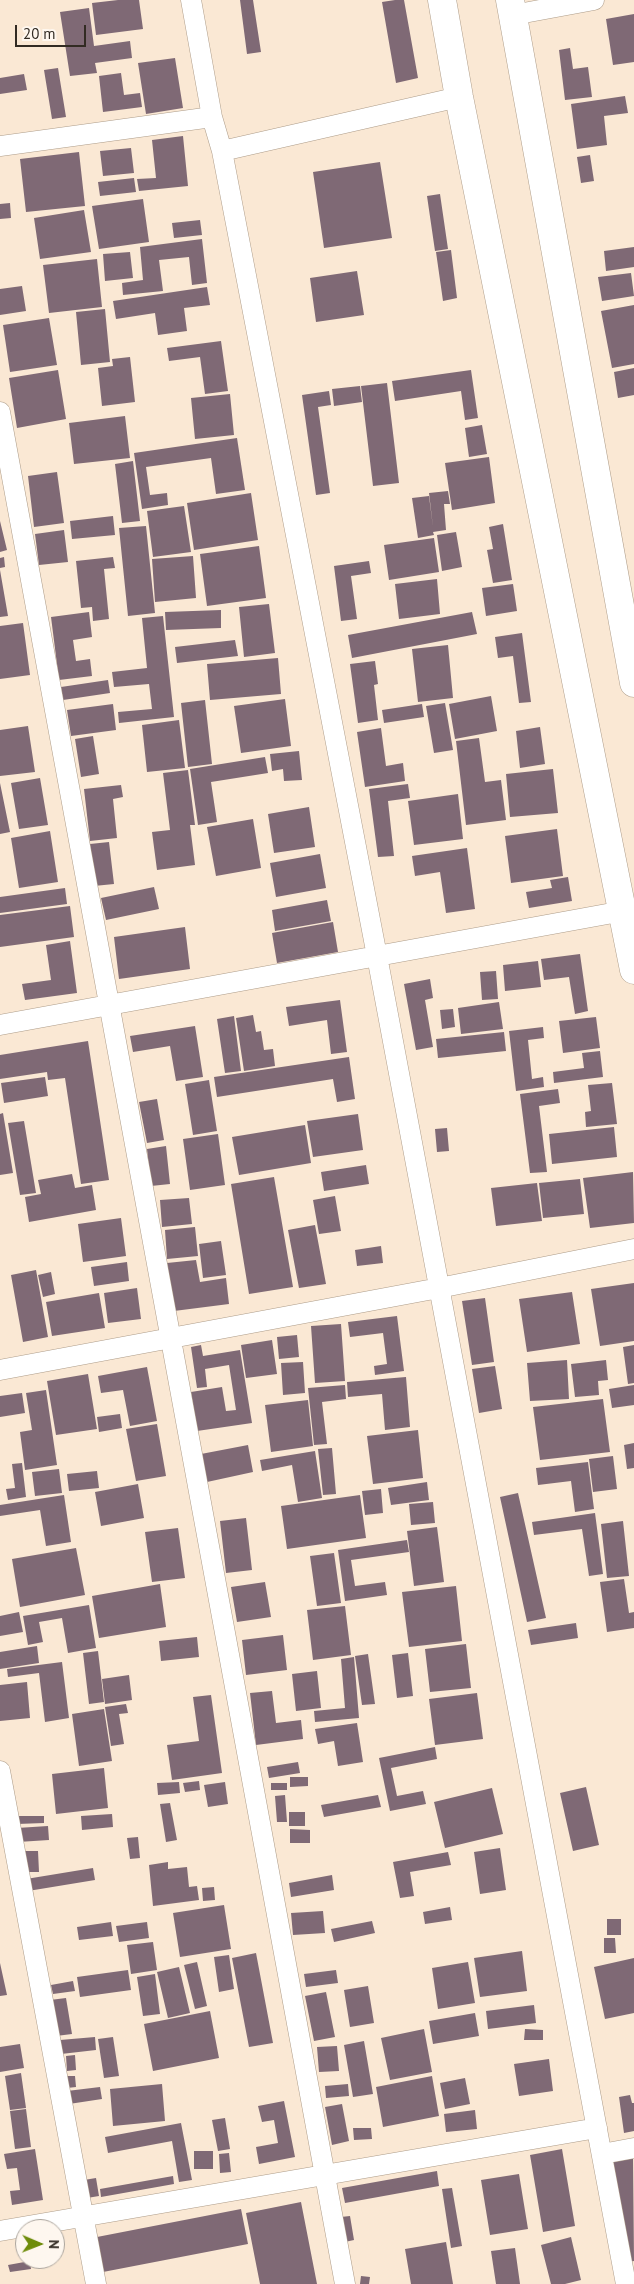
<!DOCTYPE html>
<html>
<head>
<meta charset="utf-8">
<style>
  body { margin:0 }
  #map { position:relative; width:634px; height:2284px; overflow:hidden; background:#fae8d4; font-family:"PT Sans",sans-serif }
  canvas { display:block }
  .north { position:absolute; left:15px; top:2219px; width:50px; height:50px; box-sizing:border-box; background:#fef7ef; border:1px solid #aca59d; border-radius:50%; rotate:91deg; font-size:14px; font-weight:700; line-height:20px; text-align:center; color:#322b23 }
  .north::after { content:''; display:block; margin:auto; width:18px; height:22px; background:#6f8c0b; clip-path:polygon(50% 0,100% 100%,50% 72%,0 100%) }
  .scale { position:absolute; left:15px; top:25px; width:71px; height:22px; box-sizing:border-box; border:2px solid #322b23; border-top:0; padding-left:6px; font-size:15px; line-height:18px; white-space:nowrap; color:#322b23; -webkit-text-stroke:4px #fef7ef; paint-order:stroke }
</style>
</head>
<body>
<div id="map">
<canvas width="634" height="2284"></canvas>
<div class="north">N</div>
<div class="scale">20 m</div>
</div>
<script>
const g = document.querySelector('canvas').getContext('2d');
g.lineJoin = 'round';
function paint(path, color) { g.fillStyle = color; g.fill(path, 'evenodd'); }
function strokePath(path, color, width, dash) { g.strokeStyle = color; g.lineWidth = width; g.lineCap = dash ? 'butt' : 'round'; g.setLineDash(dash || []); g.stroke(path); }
const building = new Path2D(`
  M118,0H139L143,29L96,35L92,3Z
  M240,0H253L261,52L247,54Z
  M395,0H404L418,78L396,83L382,2Z
  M89,8L94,46L130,41L132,58L95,63L97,73L70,76L60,12Z
  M634,14V62L613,65L606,19Z
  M570,48L573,69L588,67L592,97L565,100L559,50Z
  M175,58L183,108L146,114L138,63Z
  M58,68L66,117L52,119L44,70Z
  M121,73L124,95L140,93L142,107L103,112L99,76Z
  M24,74L27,90L0,94V78Z
  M625,96L628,113L604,116L607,145L577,149L571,104Z
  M183,136L188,186L139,191L137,179L156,178L152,140Z
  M131,148L134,173L103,176L100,151Z
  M79,152L85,206L26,212L20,159Z
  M590,155L594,181L581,183L577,157Z
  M380,162L392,238L324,248L313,172Z
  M134,178L136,192L100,196L98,182Z
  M440,194L448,249L435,251L427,196Z
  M143,199L149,242L99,249L92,206Z
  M10,203L11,218L0,219V204Z
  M84,210L91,252L40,259L34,218Z
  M200,220L202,235L174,238L172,223Z
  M202,239L207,283L192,285L189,257L159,260L163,291L123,295L122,283L143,280L140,247Z
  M634,247V267L606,271L604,251Z
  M451,250L457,298L443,301L436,252Z
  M130,252L133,278L105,281L103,254Z
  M97,259L102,307L49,313L43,265Z
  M357,271L364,315L316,322L310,278Z
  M631,273L634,296L602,301L598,277Z
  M22,286L26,311L0,315V289Z
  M207,287L210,305L184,308L187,331L158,335L155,313L116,319L113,301Z
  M634,305V364L612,368L601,311Z
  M105,309L110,362L81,365L76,312Z
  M49,318L57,365L10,372L3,325Z
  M221,341L228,391L205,394L200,357L169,361L167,348Z
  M130,357L135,402L102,406L98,368L113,366L112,359Z
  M634,368V395L618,398L614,372Z
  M58,370L66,419L17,428L9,378Z
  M471,370L478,418L465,420L461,391L395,401L392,381Z
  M387,383L399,483L373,486L361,386Z
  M360,386L362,402L334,406L332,389Z
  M329,391L331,405L318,407L330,493L316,495L302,395Z
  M230,394L234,435L195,439L191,398Z
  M125,416L130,458L74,464L69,423Z
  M482,425L487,454L469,457L465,428Z
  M237,438L245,490L216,494L211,458L146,467L150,495L167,493L168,505L142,509L134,453Z
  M489,457L495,503L452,510L445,463Z
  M133,461L140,521L122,523L115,464Z
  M57,472L64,523L34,527L28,476Z
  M448,491L450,504H444L446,530L433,532L434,535L418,538L412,498L429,496L433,527L429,493Z
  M251,493L258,540L194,550L187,503Z
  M184,506L191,552L153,557L147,511Z
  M113,516L115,535L72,539L70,521Z
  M0,521L7,550L0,552Z
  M503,524L512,580L493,583L487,550L493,549L489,527Z
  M146,526L155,613L128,616L119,528Z
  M64,530L68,562L39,565L35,534Z
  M456,532L462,567L442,571L437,535Z
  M434,538L439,572L389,580L384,545Z
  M259,546L266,598L207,606L200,554Z
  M193,556L196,598L155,602L152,559Z
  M4,557L5,567L0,568V558Z
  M113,557L115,568L104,569L109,619L93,621L92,607L81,608L76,561Z
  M369,561L371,573L351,576L357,619L341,621L334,566Z
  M0,570L8,616L0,617Z
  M437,579L440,614L399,619L395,584Z
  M513,584L517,611L486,616L482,588Z
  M269,604L275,653L244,657L239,607Z
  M221,610V628L166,630L165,612Z
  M89,612L92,637L73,640L76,661L90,659L92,676L59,680L51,617Z
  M472,612L477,634L352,658L348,635Z
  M163,616L174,717L119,723L118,712L152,709L149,684L114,687L112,672L147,668L142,618Z
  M23,623L30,675L0,679V626Z
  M522,633L531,702L519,703L513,656L498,658L495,637Z
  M235,640L238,656L177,663L175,647Z
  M448,645L453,698L418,702L412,649Z
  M278,658L281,694L210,700L207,664Z
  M375,661L378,684L374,685L378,720L358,723L350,664Z
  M108,680L110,693L63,700L61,687Z
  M491,696L497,731L455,739L449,704Z
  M285,699L291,746L241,753L234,706Z
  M205,700L212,764L188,767L181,703Z
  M445,703L453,750L434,753L426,706Z
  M113,704L116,730L71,736L67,710Z
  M422,704L424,717L384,723L382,710Z
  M179,720L185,768L147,772L142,725Z
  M28,726L35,772L0,776V730Z
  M540,727L545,764L520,768L516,731Z
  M381,728L386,766L403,763L405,781L365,787L357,732Z
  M93,736L99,774L81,777L75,739Z
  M479,738L485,782L501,780L506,820L466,825L456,741Z
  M299,751L302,780L284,781L283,769L272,771L270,754Z
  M265,757L268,773L211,782L217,822L198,825L190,769Z
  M553,769L558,813L510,817L506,774Z
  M188,770L195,825H190L195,865L157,870L152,832L170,830L163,773Z
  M40,778L48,825L19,829L11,783Z
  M0,783L10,832L0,834Z
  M408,784L410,798L388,801L394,856L378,857L369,789Z
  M121,785L123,797L113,799L117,838L90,841L84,789Z
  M458,794L463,839L414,845L408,801Z
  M309,807L315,847L274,853L268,814Z
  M253,819L261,868L216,876L207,827Z
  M557,829L563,876L511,883L505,836Z
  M50,831L58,882L19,888L11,838Z
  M109,842L114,884L94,886L90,844Z
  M467,848L475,909L446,913L440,872L415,876L412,856Z
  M320,854L326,888L276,897L270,863Z
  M568,877L572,901L529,908L526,892L552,888L550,880Z
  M154,887L159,909L106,920L101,898Z
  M65,888L67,904L0,913V897Z
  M327,900L331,921L275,931L272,910Z
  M70,906L74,937L0,947V915Z
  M333,922L338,952L277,963L272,933Z
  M185,927L190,969L119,979L114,937Z
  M70,941L77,993L25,1000L22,984L51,980L46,945Z
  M580,954L588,1011L575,1014L569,977L544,980L541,959Z
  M538,961L541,987L505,991L503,965Z
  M496,971L498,999L482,1000L480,972Z
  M430,979L433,998L425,1000L433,1047L416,1050L404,984Z
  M340,1000L347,1052L331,1054L327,1020L289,1026L286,1007Z
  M499,1002L503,1029L461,1034L458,1008Z
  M453,1009L455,1027L442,1029L440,1010Z
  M253,1015L256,1032L261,1031L264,1050L273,1049L275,1066L244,1071L236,1018Z
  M234,1016L241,1071L225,1073L217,1019Z
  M596,1017L600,1048L563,1053L559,1021Z
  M195,1026L203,1077L176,1081L170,1046L133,1052L130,1036Z
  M543,1027L544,1038L528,1040L532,1079L543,1077L544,1087L516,1091L509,1031Z
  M504,1032L506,1051L438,1058L436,1039Z
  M88,1041L109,1180L81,1184L65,1078L48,1080L47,1072L0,1079V1055Z
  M600,1051L603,1077L554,1083L553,1072L584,1068L582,1053Z
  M349,1057L355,1099L337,1102L333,1079L217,1097L214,1077Z
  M45,1077L48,1096L4,1103L1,1083Z
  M209,1080L217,1131L193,1135L185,1084Z
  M612,1083L617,1124L586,1127L585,1112L591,1111L588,1085Z
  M558,1089L560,1103L539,1106L547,1172L530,1173L520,1094Z
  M157,1099L164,1140L147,1143L139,1102Z
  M3,1113L13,1173L0,1175V1114Z
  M358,1114L363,1150L313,1157L307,1121Z
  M24,1121L36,1193L20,1195L8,1123Z
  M305,1125L311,1163L239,1175L232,1137Z
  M614,1127L617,1157L552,1164L549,1134Z
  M447,1128L449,1151L437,1152L435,1129Z
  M218,1134L225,1185L190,1190L183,1139Z
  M166,1146L170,1184L151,1186L147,1149Z
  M366,1165L369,1184L324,1191L321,1172Z
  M633,1172L634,1223L590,1228L583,1178Z
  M72,1174L75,1188L92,1185L96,1210L29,1222L25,1197L41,1194L38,1180Z
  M274,1177L293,1287L249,1294L231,1184Z
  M580,1179L584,1214L543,1218L539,1183Z
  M537,1183L542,1221L496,1226L491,1188Z
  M335,1196L341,1231L319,1234L313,1200Z
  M189,1198L192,1224L162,1227L160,1200Z
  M121,1218L126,1256L83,1262L78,1224Z
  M315,1225L326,1284L299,1288L288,1230Z
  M195,1227L198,1256L167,1259L165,1230Z
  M221,1241L226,1275L203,1278L199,1244Z
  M381,1246L383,1263L357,1266L355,1250Z
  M196,1260L200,1282L226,1278L229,1304L174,1311L167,1263Z
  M127,1262L129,1281L94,1286L91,1267Z
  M36,1270L48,1337L23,1342L11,1275Z
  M51,1272L55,1294L43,1297L38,1275Z
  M634,1283V1341L600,1346L591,1289Z
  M137,1288L141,1319L108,1323L104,1293Z
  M572,1292L580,1344L527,1352L519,1299Z
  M99,1293L105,1328L52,1336L46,1302Z
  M485,1298L494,1362L472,1365L462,1301Z
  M397,1316L404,1371L375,1375L374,1366L387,1364L383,1333L350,1337L348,1322Z
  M341,1324L345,1381L315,1383L311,1326Z
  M297,1335L299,1357L279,1359L277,1337Z
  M272,1340L277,1374L246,1378L241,1345Z
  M201,1345L203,1356L240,1350L252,1423L197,1431L191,1392L222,1387L226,1411L236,1410L229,1365L205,1369L207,1387L197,1388L191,1347Z
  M634,1345V1383L628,1384L623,1347Z
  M567,1360L569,1399L530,1401L527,1363Z
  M606,1360L608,1380L598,1381L599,1395L575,1397L571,1364Z
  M303,1362L305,1393L283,1395L281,1363Z
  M495,1366L502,1409L479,1413L472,1369Z
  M147,1367L157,1421L130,1426L123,1390L101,1393L98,1376Z
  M88,1374L97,1429L56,1435L47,1381Z
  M406,1377L410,1427L385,1430L382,1394L348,1397L347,1382Z
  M345,1385L346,1399L322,1402L327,1444L314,1445L308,1388Z
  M634,1385V1405L612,1408L609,1389Z
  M46,1390L57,1465L25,1470L20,1432L32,1430L26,1393Z
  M22,1393L25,1413L0,1417V1396Z
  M603,1399L610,1452L540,1460L533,1407Z
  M308,1400L313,1446L271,1452L265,1405Z
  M120,1414L122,1428L99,1432L97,1417Z
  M157,1424L166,1476L136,1481L126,1429Z
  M418,1430L423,1478L373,1484L367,1436Z
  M634,1443V1468L627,1469L624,1445Z
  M248,1445L253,1472L207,1482L201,1454Z
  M332,1448L336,1494L323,1495L318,1449Z
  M315,1451L322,1498L298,1502L292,1465L262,1471L260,1460Z
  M613,1456L617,1489L593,1492L589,1459Z
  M588,1462L594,1509L575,1512L571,1481L538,1485L536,1468Z
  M22,1463L26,1497L8,1500L6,1489L15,1488L12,1464Z
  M59,1469L62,1493L35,1496L32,1472Z
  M97,1471L99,1488L69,1491L67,1474Z
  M427,1482L429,1500L391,1505L388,1488Z
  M138,1484L144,1518L101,1526L95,1492Z
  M381,1489L383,1513L365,1515L362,1491Z
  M518,1493L546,1618L527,1622L500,1497Z
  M64,1495L71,1542L46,1546L40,1510L0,1516V1505Z
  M360,1495L366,1538L287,1549L281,1506Z
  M433,1502L435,1523L411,1525L409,1504Z
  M595,1513L603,1574L589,1576L582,1529L534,1535L532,1522Z
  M246,1518L252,1570L226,1573L220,1521Z
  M623,1521L629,1576L607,1578L601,1524Z
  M437,1527L444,1582L414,1586L407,1531Z
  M178,1528L185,1578L152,1582L145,1532Z
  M407,1540L409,1552L351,1560L355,1586L385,1582L387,1595L345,1601L338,1550Z
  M76,1548L85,1595L20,1607L12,1559Z
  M334,1553L341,1603L317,1606L310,1556Z
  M624,1579L629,1613L634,1612V1628L607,1632L600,1582Z
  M265,1582L271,1617L237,1622L231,1587Z
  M160,1584L166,1627L99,1638L92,1596Z
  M456,1586L462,1641L409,1647L402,1592Z
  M89,1605L96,1648L68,1653L62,1618L39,1622L43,1642L28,1645L23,1616Z
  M345,1606L351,1655L313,1660L307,1610Z
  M19,1612L23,1632L0,1636V1616Z
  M576,1623L578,1638L531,1645L528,1630Z
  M283,1635L287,1670L246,1675L242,1640Z
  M197,1637L199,1657L161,1661L159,1641Z
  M466,1644L471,1688L430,1692L425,1649Z
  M37,1646L39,1663L0,1669V1652Z
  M98,1651L104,1702L89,1704L83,1653Z
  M408,1653L413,1696L397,1698L392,1655Z
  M368,1654L375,1704L362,1705L355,1656Z
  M354,1657L359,1718L315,1722L314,1711L345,1708L341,1659Z
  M62,1662L69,1718L45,1722L39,1673L8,1677L7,1669Z
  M317,1671L321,1708L296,1711L292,1674Z
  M129,1675L132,1700L105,1704L102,1679Z
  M27,1682L30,1718L0,1721V1685Z
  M272,1691L276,1723L301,1720L303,1739L256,1745L250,1693Z
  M477,1693L483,1739L435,1745L429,1699Z
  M211,1695L222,1773L172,1780L167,1745L199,1741L193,1697Z
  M126,1704L128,1713L119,1714L124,1744L111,1746L105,1707Z
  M104,1709L112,1761L79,1766L72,1714Z
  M357,1723L363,1762L338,1766L334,1741L318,1744L315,1729Z
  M435,1747L437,1759L391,1768L397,1796L423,1791L426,1804L390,1811L379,1758Z
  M298,1762L300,1773L269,1778L267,1767Z
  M104,1768L108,1808L56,1814L52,1774Z
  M290,1777H308V1786L290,1787Z
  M199,1781L200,1790L185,1792L183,1783Z
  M179,1782L180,1793L158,1795L157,1783Z
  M225,1782L228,1804L208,1807L204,1785Z
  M271,1783H287V1790H271Z
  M586,1787L599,1845L573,1851L560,1793Z
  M492,1788L503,1834L445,1848L434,1802Z
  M285,1795L287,1822H277L275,1796Z
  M378,1795L381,1807L324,1817L321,1805Z
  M170,1803L177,1840L166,1842L160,1804Z
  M289,1812H305V1826H289Z
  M112,1814L113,1827L82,1830L81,1816Z
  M17,1816H44V1823L17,1824Z
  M48,1826L49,1840L18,1842L17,1828Z
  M290,1829L310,1830V1843H290Z
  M138,1837L140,1858L130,1859L127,1838Z
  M500,1848L506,1890L480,1894L474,1852Z
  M25,1851H38L39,1872H26Z
  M448,1852L451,1865L410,1872L414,1896L400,1898L393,1862Z
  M168,1862V1869L187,1867L189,1887L197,1886L199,1900L153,1906L149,1865Z
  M93,1868L95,1880L28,1891L26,1879Z
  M332,1875L334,1890L291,1897L289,1883Z
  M214,1887L215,1900L203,1901L202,1888Z
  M224,1905L231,1949L180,1957L173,1913Z
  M450,1907L452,1920L425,1924L423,1912Z
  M323,1911L325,1933L293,1935L291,1913Z
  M607,1919H621V1935H607Z
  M372,1921L375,1933L334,1942L331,1929Z
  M111,1922L113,1936L79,1940L77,1927Z
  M147,1922L149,1938L119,1942L116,1926Z
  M604,1938H615L616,1953H604Z
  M153,1942L157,1970L131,1974L127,1945Z
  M522,1951L527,1991L480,1997L474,1958Z
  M256,1953L273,2043L249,2047L232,1958Z
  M229,1955L234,1989L219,1992L214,1957Z
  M634,1958V2013L605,2019L594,1967Z
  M197,1962L207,2006L195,2009L184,1965Z
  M468,1962L475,2003L438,2009L432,1968Z
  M0,1963L7,1995L0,1996Z
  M179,1967L190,2013L168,2018L157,1972Z
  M128,1970L131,1990L80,1997L77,1977Z
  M336,1970L338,1983L306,1987L304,1974Z
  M155,1974L160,2014L143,2016L137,1977Z
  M73,1981L75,1991L53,1994L51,1985Z
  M368,1986L374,2023L350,2027L344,1990Z
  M326,1992L335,2037L314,2041L305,1996Z
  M66,1998L72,2034L56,2036L50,2000Z
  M534,2005L536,2023L488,2029L486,2011Z
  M210,2011L219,2058L153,2071L144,2024Z
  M475,2013L479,2036L433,2044L429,2021Z
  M424,2029L432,2072L390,2080L381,2038Z
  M525,2029L543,2030V2040H524Z
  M95,2037L96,2050L61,2054L60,2040Z
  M113,2037L119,2076L104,2078L98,2039Z
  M364,2041L373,2094L353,2097L344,2045Z
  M20,2044L24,2068L0,2072V2047Z
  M337,2046L339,2071L319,2072L317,2047Z
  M75,2055L76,2070L67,2071L66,2056Z
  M549,2059L553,2091L519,2096L514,2064Z
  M21,2073L26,2108L10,2110L5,2076Z
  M67,2076H75L76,2087L67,2088Z
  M432,2076L439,2116L383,2127L376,2087Z
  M465,2078L470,2104L445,2109L440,2083Z
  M162,2084L165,2121L113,2126L110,2089Z
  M348,2084L349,2096L326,2098L325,2086Z
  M100,2087L102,2099L69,2104L67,2091Z
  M630,2095L632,2103H634V2131L624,2133L619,2097Z
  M284,2101L295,2157L259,2164L256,2147L278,2143L274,2120L262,2122L258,2106Z
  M342,2104L349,2141L332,2145L325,2107Z
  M26,2109L31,2147L15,2149L10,2111Z
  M475,2110L477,2129L446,2132L444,2114Z
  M225,2118L230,2149L218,2151L212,2120Z
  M181,2123L192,2180L179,2182L172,2141L108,2153L105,2137Z
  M353,2128H371L372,2139L354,2140Z
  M35,2149L43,2200L12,2205L10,2191L20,2190L17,2168L7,2169L4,2154Z
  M562,2149L575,2226L543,2232L530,2155Z
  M194,2151H213V2169H194Z
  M229,2153L231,2172L220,2173L219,2154Z
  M633,2156L634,2261L628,2262L610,2161Z
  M437,2171L439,2186L345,2203L342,2188Z
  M519,2174L528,2229L490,2235L481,2180Z
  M173,2176L174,2184L101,2197L100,2189Z
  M96,2178L99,2196L87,2198L84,2180Z
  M452,2188L462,2246L451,2248L442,2189Z
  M301,2202L317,2284H260L246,2213Z
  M241,2209L248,2244L103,2272L97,2237Z
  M350,2216L354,2240L345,2242L341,2217Z
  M571,2237L581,2280L565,2284H551L541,2245Z
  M446,2242L453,2284H411L405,2249Z
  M515,2248L520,2284H496L491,2251Z
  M30,2261L31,2269L10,2272L8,2265Z
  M361,2276L370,2277L369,2284H360Z`);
const street = new Path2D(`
  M191,0L212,117L222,151L377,956L626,2284
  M513,15L594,0
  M0,146L212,117
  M222,151L459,97
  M0,412L345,2284
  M0,1025L634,909
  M0,1370L439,1288L634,1249
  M0,1771L96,2284
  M602,2154L634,2148
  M0,2231L597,2128`);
const secondary = new Path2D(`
  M442,0L459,97L634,970
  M510,0L634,683`);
paint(building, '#7f6975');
strokePath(street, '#ad9c89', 21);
strokePath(secondary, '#ad9c89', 29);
strokePath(street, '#fff', 20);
strokePath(secondary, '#fff', 28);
</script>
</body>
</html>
